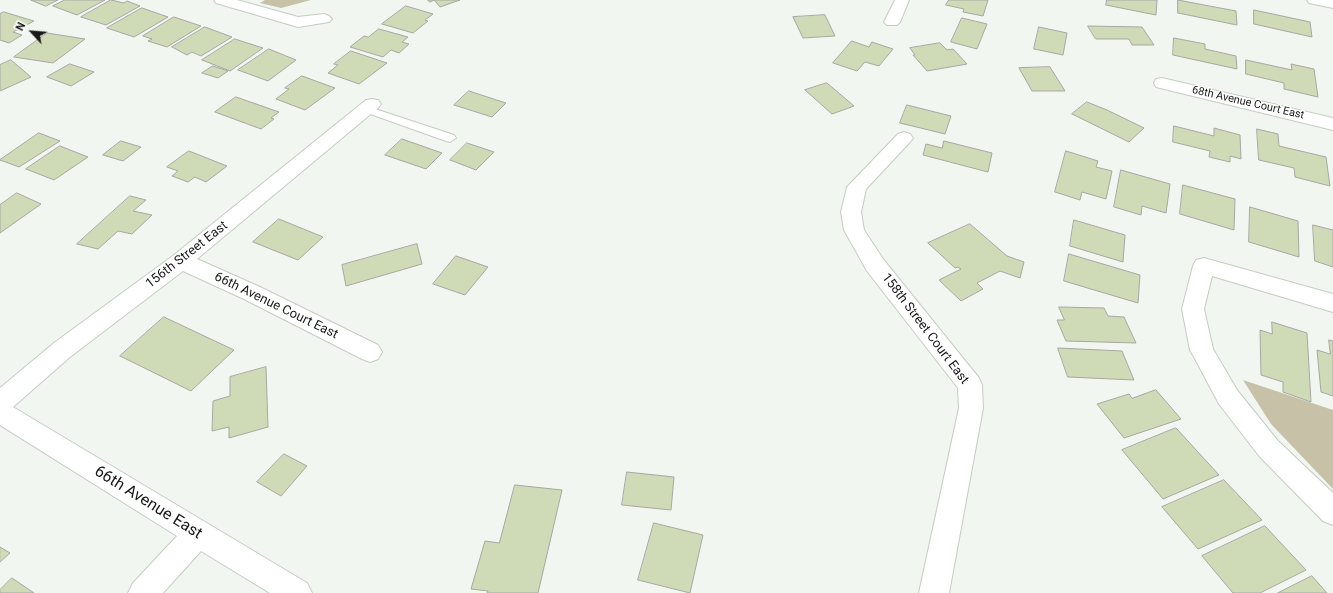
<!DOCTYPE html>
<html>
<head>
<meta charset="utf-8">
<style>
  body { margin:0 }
  #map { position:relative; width:1333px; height:593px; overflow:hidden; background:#f1f6f1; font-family:Roboto,sans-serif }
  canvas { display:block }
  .north { position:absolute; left:12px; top:12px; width:40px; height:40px; -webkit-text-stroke:3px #fff; paint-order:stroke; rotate:296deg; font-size:11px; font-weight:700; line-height:16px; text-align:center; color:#181a18 }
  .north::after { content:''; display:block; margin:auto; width:14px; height:18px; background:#181a18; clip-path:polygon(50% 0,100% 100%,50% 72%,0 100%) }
</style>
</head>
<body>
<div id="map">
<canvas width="1333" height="593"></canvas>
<div class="north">N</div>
</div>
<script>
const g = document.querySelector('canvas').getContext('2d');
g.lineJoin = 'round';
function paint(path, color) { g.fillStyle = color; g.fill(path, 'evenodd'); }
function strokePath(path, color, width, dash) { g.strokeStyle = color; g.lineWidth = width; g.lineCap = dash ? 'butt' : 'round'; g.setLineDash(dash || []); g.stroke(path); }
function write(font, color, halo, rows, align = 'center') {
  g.font = font + ' Roboto,sans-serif'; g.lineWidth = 3; g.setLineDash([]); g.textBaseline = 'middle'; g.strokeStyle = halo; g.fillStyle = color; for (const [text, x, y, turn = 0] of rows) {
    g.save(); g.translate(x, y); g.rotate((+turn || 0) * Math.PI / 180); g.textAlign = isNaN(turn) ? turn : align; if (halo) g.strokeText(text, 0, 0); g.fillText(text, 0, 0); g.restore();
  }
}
const green = new Path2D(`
  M265,0H311L281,8L260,3Z
  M1243,380L1333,410V489L1271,424Z`);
const building = new Path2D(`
  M31,0H58L46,6Z
  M65,0H105L77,15L53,6Z
  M111,0L124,3L127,1L140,6L106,25L81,17Z
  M428,0H460L440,7L434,0L430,2Z
  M949,0H988L983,16L963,12L964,9L946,5Z
  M1107,0H1157L1156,15L1106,5Z
  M1178,0L1236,11L1237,25L1178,13Z
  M406,6L433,14L425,20L428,21L413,33L382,24Z
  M142,8L168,17L134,37L107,28Z
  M1254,10L1310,22L1312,37L1254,24Z
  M4,12L34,21L13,32L22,35L9,43L0,40V14Z
  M825,15L835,36L803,38L793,17Z
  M174,17L201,26L167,47L148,41L152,39L143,36Z
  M962,18L987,24L977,49L951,42Z
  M1088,26L1142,27L1154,45H1132L1129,39H1096Z
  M205,27L232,37L201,56L192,52L187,55L172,47Z
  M1039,27L1067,33L1063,55L1034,49Z
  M379,29L408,37L402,42L409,44L399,53L391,50L383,57L350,47L364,36L368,37Z
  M47,33L85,39L53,63L14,57Z
  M1174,38L1205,44V49L1236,56L1237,69L1173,55Z
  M235,39L263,48L230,71L202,60Z
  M852,41L869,47L872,42L893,49L879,66L865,62L857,71L833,63Z
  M940,43L947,50L953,49L967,64L927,71L913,55H915L910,48Z
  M269,49L296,60L268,81L238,70Z
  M351,51L387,63L359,84L328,73L338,65L334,64Z
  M11,60L31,77L0,91V65Z
  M1246,60L1292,70L1291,64L1314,69L1318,97L1284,89V83L1246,74Z
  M70,64L94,72L71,86L47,77Z
  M213,66L228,71L218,78L202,73Z
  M1050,67L1065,91H1032L1019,68Z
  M302,76L335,88L305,110L276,99L289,89L285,88Z
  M827,83L854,106L832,114L805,90Z
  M469,91L506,103L492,117L454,105Z
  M236,97L279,112L271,118L274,119L261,129L215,112Z
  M1087,102L1107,110L1144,128L1129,142L1072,114Z
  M907,105L951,116L945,134L900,123Z
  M1174,126L1214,136V128L1240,135L1241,159L1230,156V162L1209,157L1210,151L1173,142Z
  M1257,129L1278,134L1279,146L1326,157L1330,186L1295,177L1294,168L1259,160Z
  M39,133L60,141L19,167L0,160Z
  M402,139L442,153L426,169L385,155Z
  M121,141L141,147L123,161L103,155Z
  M944,141L992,153L988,172L923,155L926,144L942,148Z
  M467,143L494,152L476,170L450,160Z
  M60,146L88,157L54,180L26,169Z
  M189,151L227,166L206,182L195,177L188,182L172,176L178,171L167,167Z
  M1066,151L1098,161L1096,167L1112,171L1106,199L1082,192L1080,200L1055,192Z
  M1121,170L1170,184L1166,213L1142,206L1141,215L1114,207Z
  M1183,185L1235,199L1234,230L1180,214Z
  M17,193L41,204L0,233V205Z
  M130,196L146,200L133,211L152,215L132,234L118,231L98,249L77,244Z
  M1250,207L1298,221L1299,257L1249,242Z
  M279,219L323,237L298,260L253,242Z
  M1074,220L1125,235L1123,262L1070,246Z
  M970,224L1007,256L1024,262L1020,278L1000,271L977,283L983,289L961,301L939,280L961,269L958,267L955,268L928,243Z
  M1313,225L1333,230V267L1315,261Z
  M417,244L422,264L346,286L342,265Z
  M1069,254L1140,275L1138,303L1064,281Z
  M456,256L488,267L465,295L433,284Z
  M1059,307L1104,308L1108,316L1124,317L1136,343L1066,341L1057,320H1064Z
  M164,317L234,350L191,391L120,356Z
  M1272,322L1307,333L1311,402L1283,392V382L1261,375L1260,330L1272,334Z
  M1329,340L1333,341V396L1321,392L1317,350L1330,354Z
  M1058,348L1122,351L1134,380L1068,377Z
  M266,367L268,427L229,438V427L212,431L213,401L230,396V377Z
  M1156,390L1181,419L1124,438L1097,404L1129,394L1132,398Z
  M1176,428L1219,475L1163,499L1122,450Z
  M284,454L307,466L281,496L257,482Z
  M627,472L674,477L671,510L622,505Z
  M1224,480L1262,520L1198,549L1162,507Z
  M515,485L562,490L538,593H487L488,591L471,589L485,541L499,543Z
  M654,523L703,535L690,593L638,580Z
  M1265,526L1306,570L1260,593H1233L1202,556Z
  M0,547L10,553L0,562Z
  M1312,576L1327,593H1278Z
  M12,578L34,593H0V590Z`);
const lane = new Path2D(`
  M366,106L454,135L456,138L450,142L446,141L362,111L360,109Z`);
const street = new Path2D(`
  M214,0H237L298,17L324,14L329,16L332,19L329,22L298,27L216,3Z
  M895,0H909L900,22L897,25H887L884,22Z
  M1307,0H1333V8L1309,3Z
  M1162,78L1333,118V130L1156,87L1154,83L1156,79Z
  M372,99L378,100L381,104L378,108L197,259L260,287L378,345L382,352L378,359L370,362L362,359L244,299L183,271L70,357L13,407L307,583L312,593H270L201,551L163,593H128L133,583L177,536L0,425V388L54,343L174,255L366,100Z
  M904,132L910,134L913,138L910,142L866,189L861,212L864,230L883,259L979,378L982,385L983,408L949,593H919L959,408L958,388L867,271L844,230L841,212L847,187L898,134Z
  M1204,258L1333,294V312L1212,276L1204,309L1213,349L1237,390L1278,441L1333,493V525L1323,521L1260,457L1219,404L1194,357L1190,350L1182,309L1193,266L1196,260Z`);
const farStreetnames = [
  ["68th Avenue Court East",1248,103,13]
];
const streetNames = [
  ["156th Street East",187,255,-38],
  ["66th Avenue Court East",276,306,26],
  ["158th Street Court East",925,329,53]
];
const nearStreetnames = [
  ["66th Avenue East",148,503,32]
];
paint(green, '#c7c1a7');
paint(building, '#cfdab7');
strokePath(building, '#a6a8a1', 1);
strokePath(lane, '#c6cbc6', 2);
strokePath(street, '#c6cbc6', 2);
paint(lane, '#fff');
paint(street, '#fff');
write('11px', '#181a18', '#fff', farStreetnames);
write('13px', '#181a18', '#fff', streetNames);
write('16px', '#181a18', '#fff', nearStreetnames);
</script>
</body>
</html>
